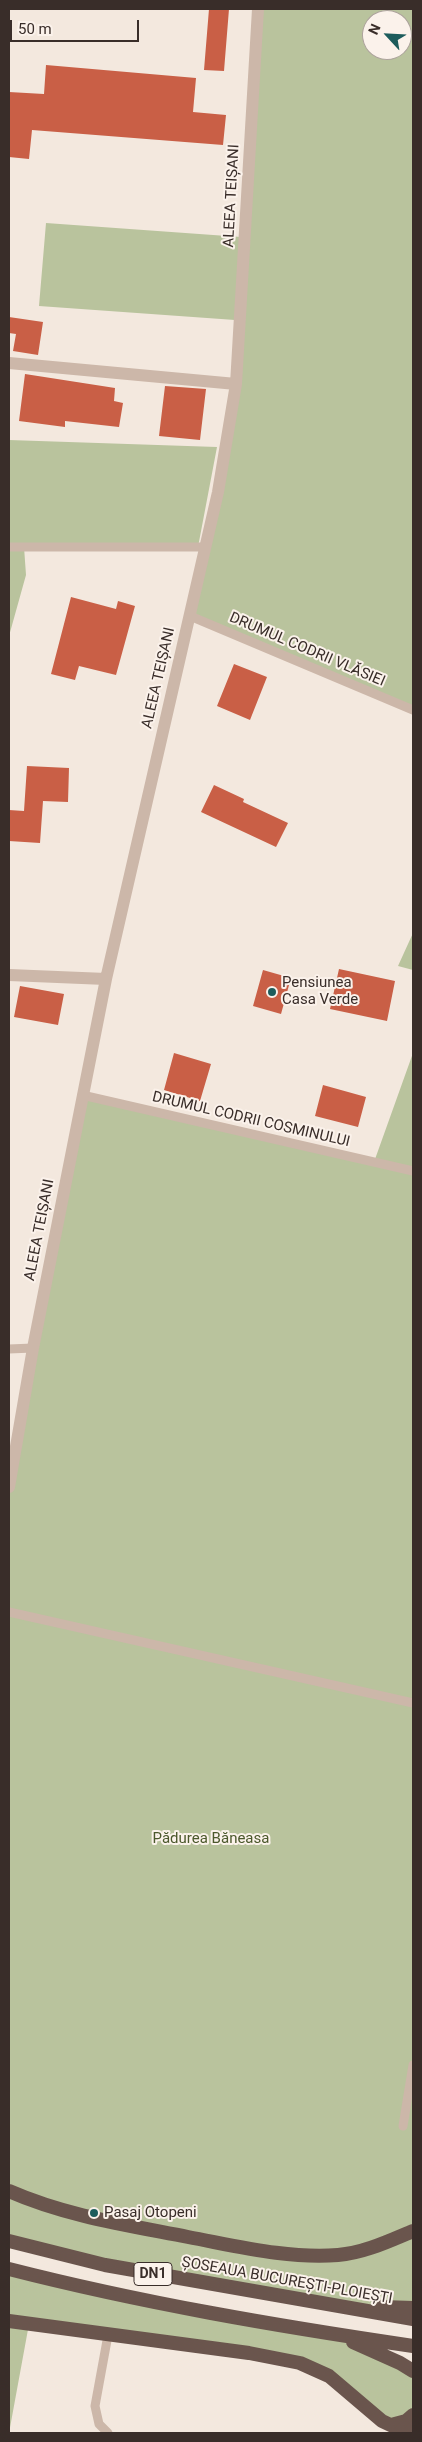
<!DOCTYPE html>
<html>
<head>
<meta charset="utf-8">
<style>
  body { margin:0 }
  #map { position:relative; width:422px; height:2442px; overflow:hidden; background:#f3e8de; font-family:Roboto,sans-serif }
  canvas { display:block }
  .frame { position:absolute; inset:0; border:10px solid #392d29; pointer-events:none }
  .north { position:absolute; left:362px; top:10px; width:50px; height:50px; box-sizing:border-box; background:#fbf2eb; border:1px solid #ada39d; border-radius:50%; rotate:295deg; font-size:14px; font-weight:700; line-height:20px; text-align:center; color:#392d29 }
  .north::after { content:''; display:block; margin:auto; width:18px; height:22px; background:#1d5c5c; clip-path:polygon(50% 0,100% 100%,50% 72%,0 100%) }
  .scale { position:absolute; left:10px; top:20px; width:129px; height:22px; box-sizing:border-box; border:2px solid #392d29; border-top:0; padding-left:6px; font-size:15px; line-height:18px; white-space:nowrap; color:#392d29; -webkit-text-stroke:4px #fbf2eb; paint-order:stroke }
</style>
</head>
<body>
<div id="map">
<canvas width="422" height="2442"></canvas>
<div class="frame"></div>
<div class="north">N</div>
<div class="scale">50 m</div>
</div>
<script>
const g = document.querySelector('canvas').getContext('2d');
g.lineJoin = 'round';
function paint(path, color) { g.fillStyle = color; g.fill(path, 'evenodd'); }
function strokePath(path, color, width, dash) { g.strokeStyle = color; g.lineWidth = width; g.lineCap = dash ? 'butt' : 'round'; g.setLineDash(dash || []); g.stroke(path); }
function write(font, color, halo, rows, align = 'center') {
  g.font = font + ' Roboto,sans-serif'; g.lineWidth = 4; g.setLineDash([]); g.textBaseline = 'middle'; g.strokeStyle = halo; g.fillStyle = color; for (const [text, x, y, turn = 0] of rows) {
    g.save(); g.translate(x, y); g.rotate((+turn || 0) * Math.PI / 180); g.textAlign = isNaN(turn) ? turn : align; if (halo) g.strokeText(text, 0, 0); g.fillText(text, 0, 0); g.restore();
  }
}
const green = new Path2D(`
  M258,9H413V710L190,616L236,384ZM372,20H402V50H372Z
  M46,223L241,237L235,320L39,306Z
  M9,440L217,447L198,547H24L26,575L9,636Z
  M413,933V970L398,966Z
  M413,1053V2308L341,2307L9,2241V1487L82,1095L374,1162Z
  M9,2269L336,2335L413,2371V2415L398,2424L319,2371L29,2324L9,2433Z`);
const building = new Path2D(`
  M209,9H229L224,71L204,70Z
  M46,65L196,78L193,112L226,115L223,145L32,130L29,159L9,157V92L44,94Z
  M9,317L43,322L38,355L13,351L16,334L9,333Z
  M25,374L115,388L114,401L123,403L119,427L65,421V427L19,421Z
  M165,386L206,389L200,440L159,436Z
  M71,597L116,609L118,601L135,606L116,675L79,666L75,680L51,674Z
  M234,664L267,677L250,720L217,706Z
  M27,766L69,768L68,802L43,801L40,843L9,841V810L24,811Z
  M214,785L244,799L243,802L288,823L276,847L201,812Z
  M339,969L395,981L387,1021L330,1009Z
  M263,970L291,978L281,1014L253,1006Z
  M20,986L64,994L58,1025L14,1017Z
  M174,1053L211,1064L200,1101L164,1090Z
  M323,1085L366,1097L358,1127L315,1116Z`);
const service = new Path2D(`
  M9,547H206
  M190,616L413,710
  M82,1095L413,1171
  M9,1349L33,1348
  M9,1612L413,1703
  M403,2126L413,2065
  M108,2335L95,2406L99,2424L108,2433`);
const minor = new Path2D(`
  M9,363L236,384
  M9,975L106,979
  M9,1487L33,1348L106,979L218,492L236,384L258,9`);
const trunk = new Path2D(`
  M9,2191C66,2216 127,2225 188,2237C237,2246 288,2259 338,2255C364,2253 389,2241 413,2231
  M9,2241L105,2265L413,2319
  M9,2269C142,2303 277,2326 413,2346
  M382,2307L413,2308
  M9,2321L249,2353L300,2363L329,2376L382,2421L399,2429L413,2428
  M353,2342L400,2363L413,2371
  M391,2425L406,2421L413,2415`);
const markers = [
  [272,992,5,"#1d5c5c"],
  [94,2213,5,"#1d5c5c"]
];
const shields = [
  [153,2274,38]
];
const shieldNames = [
  ["DN1",153,2274]
];
const streetNames = [
  ["ALEEA TEIȘANI",232,196,-87],
  ["DRUMUL CODRII VLĂSIEI",307,650,23],
  ["ALEEA TEIȘANI",159,678,-77],
  ["DRUMUL CODRII COSMINULUI",251,1120,13],
  ["ALEEA TEIȘANI",40,1230,-79],
  ["ȘOSEAUA BUCUREȘTI-PLOIEȘTI",287,2281,10]
];
const poiNames = [
  ["Pensiunea",282,983],
  ["Casa Verde",282,1000],
  ["Pasaj Otopeni",104,2213]
];
const parkNames = [
  ["Pădurea Băneasa",211,1839]
];
paint(green, '#b9c39d');
paint(building, '#c95f46');
strokePath(service, '#ccb7a9', 9);
strokePath(minor, '#ccb7a9', 12);
strokePath(trunk, '#6a554d', 14);
for (const [x, y, r, color] of markers) { const dot = new Path2D(); dot.arc(x, y, r, 0, 2 * Math.PI); g.fillStyle = color; g.fill(dot); strokePath(dot, '#fbf2eb', 2); }
for (const [x, y, w] of shields) { const box = new Path2D(); box.roundRect(x - w / 2, y - 11.5, w, 23, 4); g.fillStyle = '#fbf2eb'; g.fill(box); strokePath(box, '#392d29', 1); }
write('bold 14px', '#392d29', null, shieldNames);
write('15px', '#392d29', '#fbf2eb', streetNames);
write('15px', '#392d29', '#fbf2eb', poiNames, 'left');
write('15px', '#4b582c', '#fbf2eb', parkNames);
</script>
</body>
</html>
